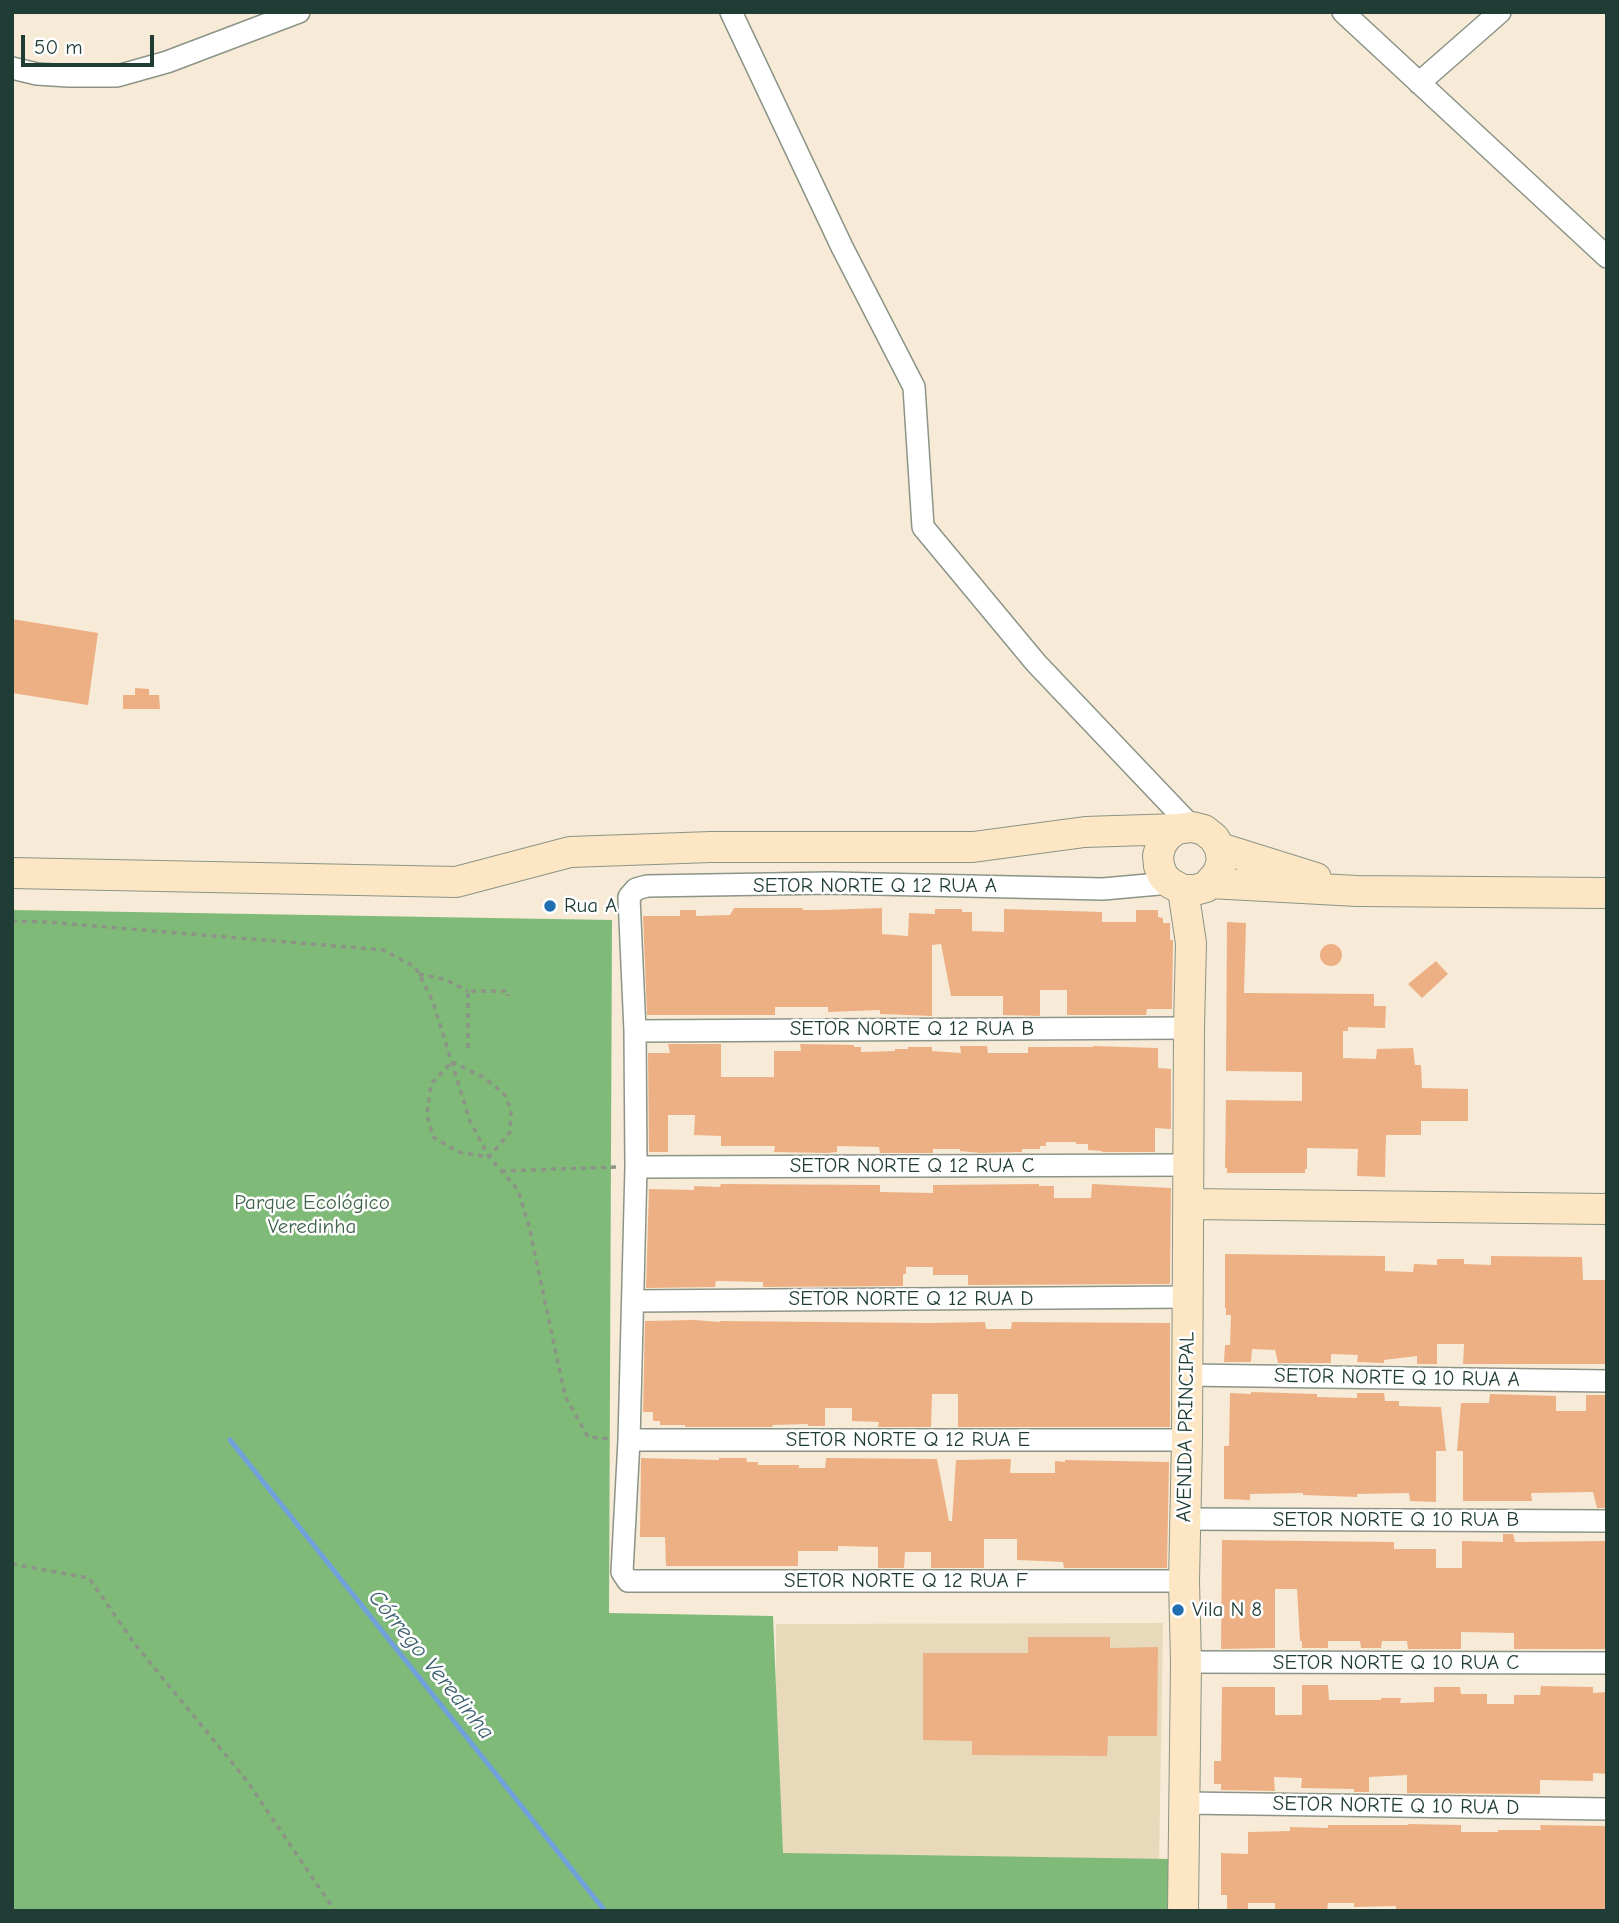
<!DOCTYPE html>
<html>
<head>
<meta charset="utf-8">
<style>
  body { margin:0 }
  #map { position:relative; width:1619px; height:1923px; overflow:hidden; background:#f7ebd8; font-family:"Comic Neue",sans-serif }
  canvas { display:block }
  .frame { position:absolute; inset:0; border:14px solid #1f3d34; pointer-events:none }
  .scale { position:absolute; left:21px; top:35px; width:133px; height:32px; box-sizing:border-box; border:4px solid #1f3d34; border-top:0; padding-left:9px; font-size:21px; line-height:24px; white-space:nowrap; color:#1f3d34; -webkit-text-stroke:5px #fff; paint-order:stroke }
</style>
</head>
<body>
<div id="map">
<canvas width="1619" height="1923"></canvas>
<div class="frame"></div>
<div class="scale">50 m</div>
</div>
<script>
const g = document.querySelector('canvas').getContext('2d');
g.lineJoin = 'round';
function paint(path, color) { g.fillStyle = color; g.fill(path, 'evenodd'); }
function strokePath(path, color, width, dash) { g.strokeStyle = color; g.lineWidth = width; g.lineCap = dash ? 'butt' : 'round'; g.setLineDash(dash || []); g.stroke(path); }
function write(font, color, halo, rows, align = 'center') {
  g.font = font + ' "Comic Neue",sans-serif'; g.lineWidth = 5; g.setLineDash([]); g.textBaseline = 'middle'; g.strokeStyle = halo; g.fillStyle = color; for (const [text, x, y, turn = 0] of rows) {
    g.save(); g.translate(x, y); g.rotate((+turn || 0) * Math.PI / 180); g.textAlign = isNaN(turn) ? turn : align; if (halo) g.strokeText(text, 0, 0); g.fillText(text, 0, 0); g.restore();
  }
}
const built = new Path2D(`
  M1163,1623L1159,1865L776,1862V1624Z`);
const forest = new Path2D(`
  M12,910L612,920L609,1613L773,1616L783,1853L1169,1859L1168,1911H12Z`);
const stream = new Path2D(`
  M230,1440L605,1911`);
const building = new Path2D(`
  M12,619L98,633L88,705L12,693Z
  M135,688L149,689V695H159L160,709H123V695H135Z
  M734,908H802L803,910H824L882,908V934L908,936L909,913L935,914V909H962V912H972V931L1004,932V909L1102,912V922H1136V910H1158V917L1163,918V923H1170V940H1173V944L1172,1009H1147L1146,1015H1067V990H1040V1016L1003,1015V996H951L941,944L932,945V1016L880,1014V1010L828,1012V1007H775V1015H647L643,916H680V910H696V916L730,915Z
  M1227,922L1246,923L1244,993L1374,994V1006H1386L1385,1028L1348,1027V1031H1343V1058L1376,1059L1377,1049L1413,1048L1415,1065H1421L1422,1088L1468,1089V1121H1421V1135H1386L1385,1177L1357,1176L1358,1149L1307,1148V1169H1305V1173H1227V1168H1225L1226,1100L1302,1101V1072L1226,1071Z
  M1320 955a11 11 0 1 1 22 0a11 11 0 1 1-22 0Z
  M1436,961L1448,974L1422,998L1408,984Z
  M668,1044H721V1077H774V1051H801L800,1044L854,1045V1047H861V1052L895,1051V1049H908V1047H932V1051L961,1053L960,1046H987L988,1053H1028V1047H1093V1046L1158,1048V1068L1171,1069V1129L1155,1128V1152H1102V1151L1088,1150V1144H1076V1142H1046V1146H1040V1149H1022V1152L981,1153L960,1151V1149H933V1153H880L879,1147L837,1146V1152L827,1153L774,1152L775,1146H721V1136L694,1135L695,1115H668V1152H649L648,1053H670Z
  M721,1184L880,1185V1192L933,1193V1185L1039,1184V1186H1054V1198H1091L1092,1184L1171,1188L1170,1284L968,1285V1275H933V1267H906V1274H903V1286L763,1287V1282L716,1281L715,1287L646,1288L649,1189L694,1190V1186L720,1187Z
  M1225,1254L1385,1256V1271L1413,1272L1414,1264L1437,1265V1259H1464V1264L1491,1265V1256L1582,1257L1583,1280H1605L1607,1364H1463L1464,1344H1437V1364H1417V1356L1384,1360V1363L1357,1362L1358,1355L1331,1354V1363H1278L1275,1350L1252,1349L1251,1362H1224L1225,1345H1230L1231,1315H1226V1308H1225Z
  M694,1320L720,1322V1321L930,1323L985,1322L986,1329H1011L1012,1322L1170,1323V1427H958V1394H932L931,1427H878L879,1422L852,1421V1408H825V1426H808V1424L773,1425L772,1427H685V1425H660V1421H653V1412H643L645,1321Z
  M1251,1392L1317,1394V1397L1357,1398V1393H1384L1385,1401H1399V1406L1441,1407L1446,1451H1436V1502L1410,1501L1409,1493L1357,1494V1497L1303,1495V1493L1250,1494V1500L1224,1499V1446H1229L1230,1393L1251,1394Z
  M1490,1394L1556,1396V1411H1586V1395H1607V1508H1597L1593,1492L1531,1493L1532,1501H1463V1451H1457L1461,1403H1489Z
  M641,1458L719,1460V1458H746L747,1462H758V1465H799V1468H825L826,1458L937,1459L949,1521H952L956,1460L1011,1459L1010,1473H1055V1461L1065,1462V1460L1169,1462L1167,1568H1064L1063,1562L1017,1560V1539H984V1568H931V1552H905L904,1568H878V1547L838,1546V1551H798V1566H666L665,1537H640Z
  M1503,1534H1513L1515,1542L1607,1541V1649H1514V1633L1461,1632V1649H1408L1407,1641H1382L1381,1648H1361L1360,1641H1328V1648H1302V1641H1300L1297,1589H1275V1648L1221,1649L1222,1540L1394,1542V1549H1436V1568H1462V1541L1503,1542Z
  M1028,1637H1110V1648L1158,1647L1157,1736H1108L1107,1756L972,1755V1741L923,1740V1653H1028Z
  M1302,1685H1328L1329,1700H1381V1698H1401L1400,1703L1434,1702V1687H1460L1461,1694H1487V1704H1514V1695H1540L1541,1686L1593,1687V1693L1607,1692V1774L1593,1773V1781L1540,1780V1794L1407,1793V1775L1369,1777V1792H1354V1789L1301,1788L1302,1778L1274,1777L1275,1791L1221,1790V1784H1214V1761H1221L1222,1687H1275V1715H1302Z
  M1408,1824L1461,1825V1832H1498V1830H1541L1540,1825L1607,1826V1911H1396V1906L1354,1907V1903H1328L1327,1911H1275V1903H1248V1911H1227V1895H1221V1853L1248,1854V1832L1290,1831V1827L1328,1828V1825H1408Z`);
const path = new Path2D(`
  M12,921L46,922L383,950L415,967L419,974L433,1002L470,1121L489,1157L518,1190L529,1226L565,1396L588,1437L612,1439
  M419,974L444,979L468,991
  M468,1048V991H508V996
  M452,1062L485,1078L505,1095L511,1110L510,1132L489,1157L458,1152L433,1137L427,1114L431,1084Z
  M501,1171L618,1167
  M12,1564L89,1578L134,1643L247,1781L335,1911`);
const street = new Path2D(`
  M731,12L842,247L914,387L923,527L1036,663L1192,827
  M1343,12L1607,257
  M12,68L37,74L69,76H117L167,62L299,12
  M1419,83L1500,12
  M1170,883L1103,889L831,883L647,886L636,889L629,897L635,1031L636,1167L629,1440L622,1572L628,1581H1184
  M635,1031L1189,1028
  M636,1167L1189,1165
  M633,1301L1188,1297
  M1187,1375L1607,1381
  M629,1440H1187
  M1185,1519L1607,1521
  M1186,1662L1607,1663
  M1185,1803L1607,1809`);
const secondary = new Path2D(`
  M1220,848L1316,878
  M12,873L456,882L570,852L711,847H973L1085,832L1177,829L1192,827L1204,830L1214,838L1220,848L1222,861L1218,873L1206,887L1195,890H1183L1170,883L1163,876L1159,866L1158,856L1161,845L1167,836L1177,829
  M1210,883L1357,891L1607,893
  M1183,890L1191,943L1189,1028L1187,1440L1184,1581L1186,1662L1183,1911
  M1188,1204L1607,1209`);
const markers = [
  [550,906,7,"#1f6fb2"],
  [1178,1610,7,"#1f6fb2"]
];
const streetNames = [
  ["SETOR NORTE Q 12 RUA A",875,886],
  ["SETOR NORTE Q 12 RUA B",912,1029],
  ["SETOR NORTE Q 12 RUA C",912,1166],
  ["SETOR NORTE Q 12 RUA D",911,1299],
  ["SETOR NORTE Q 10 RUA A",1397,1378,1],
  ["AVENIDA PRINCIPAL",1186,1427,-89],
  ["SETOR NORTE Q 12 RUA E",908,1440],
  ["SETOR NORTE Q 10 RUA B",1396,1520],
  ["SETOR NORTE Q 12 RUA F",906,1581],
  ["SETOR NORTE Q 10 RUA C",1396,1663],
  ["SETOR NORTE Q 10 RUA D",1396,1806,1]
];
const poiNames = [
  ["Rua A",564,906],
  ["Vila N 8",1192,1610]
];
const parkNames = [
  ["Parque Ecológico",312,1203],
  ["Veredinha",312,1227]
];
const waterNames = [
  ["Córrego Veredinha",431,1665,51]
];
paint(built, '#e8d9ba');
paint(forest, '#80ba78');
strokePath(stream, '#71a1db', 5);
paint(building, '#edb084');
strokePath(street, '#8b9486', 24);
strokePath(secondary, '#8b9486', 32);
strokePath(path, '#8b9486', 3.5, [5, 5]);
strokePath(street, '#fff', 21);
strokePath(secondary, '#fce6c4', 30);
for (const [x, y, r, color] of markers) { const dot = new Path2D(); dot.arc(x, y, r, 0, 2 * Math.PI); g.fillStyle = color; g.fill(dot); strokePath(dot, '#fff', 2.5); }
write('21px', '#1f3d34', '#fff', streetNames);
write('21px', '#1f3d34', '#fff', poiNames, 'left');
write('21px', '#3f644a', '#fff', parkNames);
write('italic 23px', '#3c606e', '#fff', waterNames);
</script>
</body>
</html>
